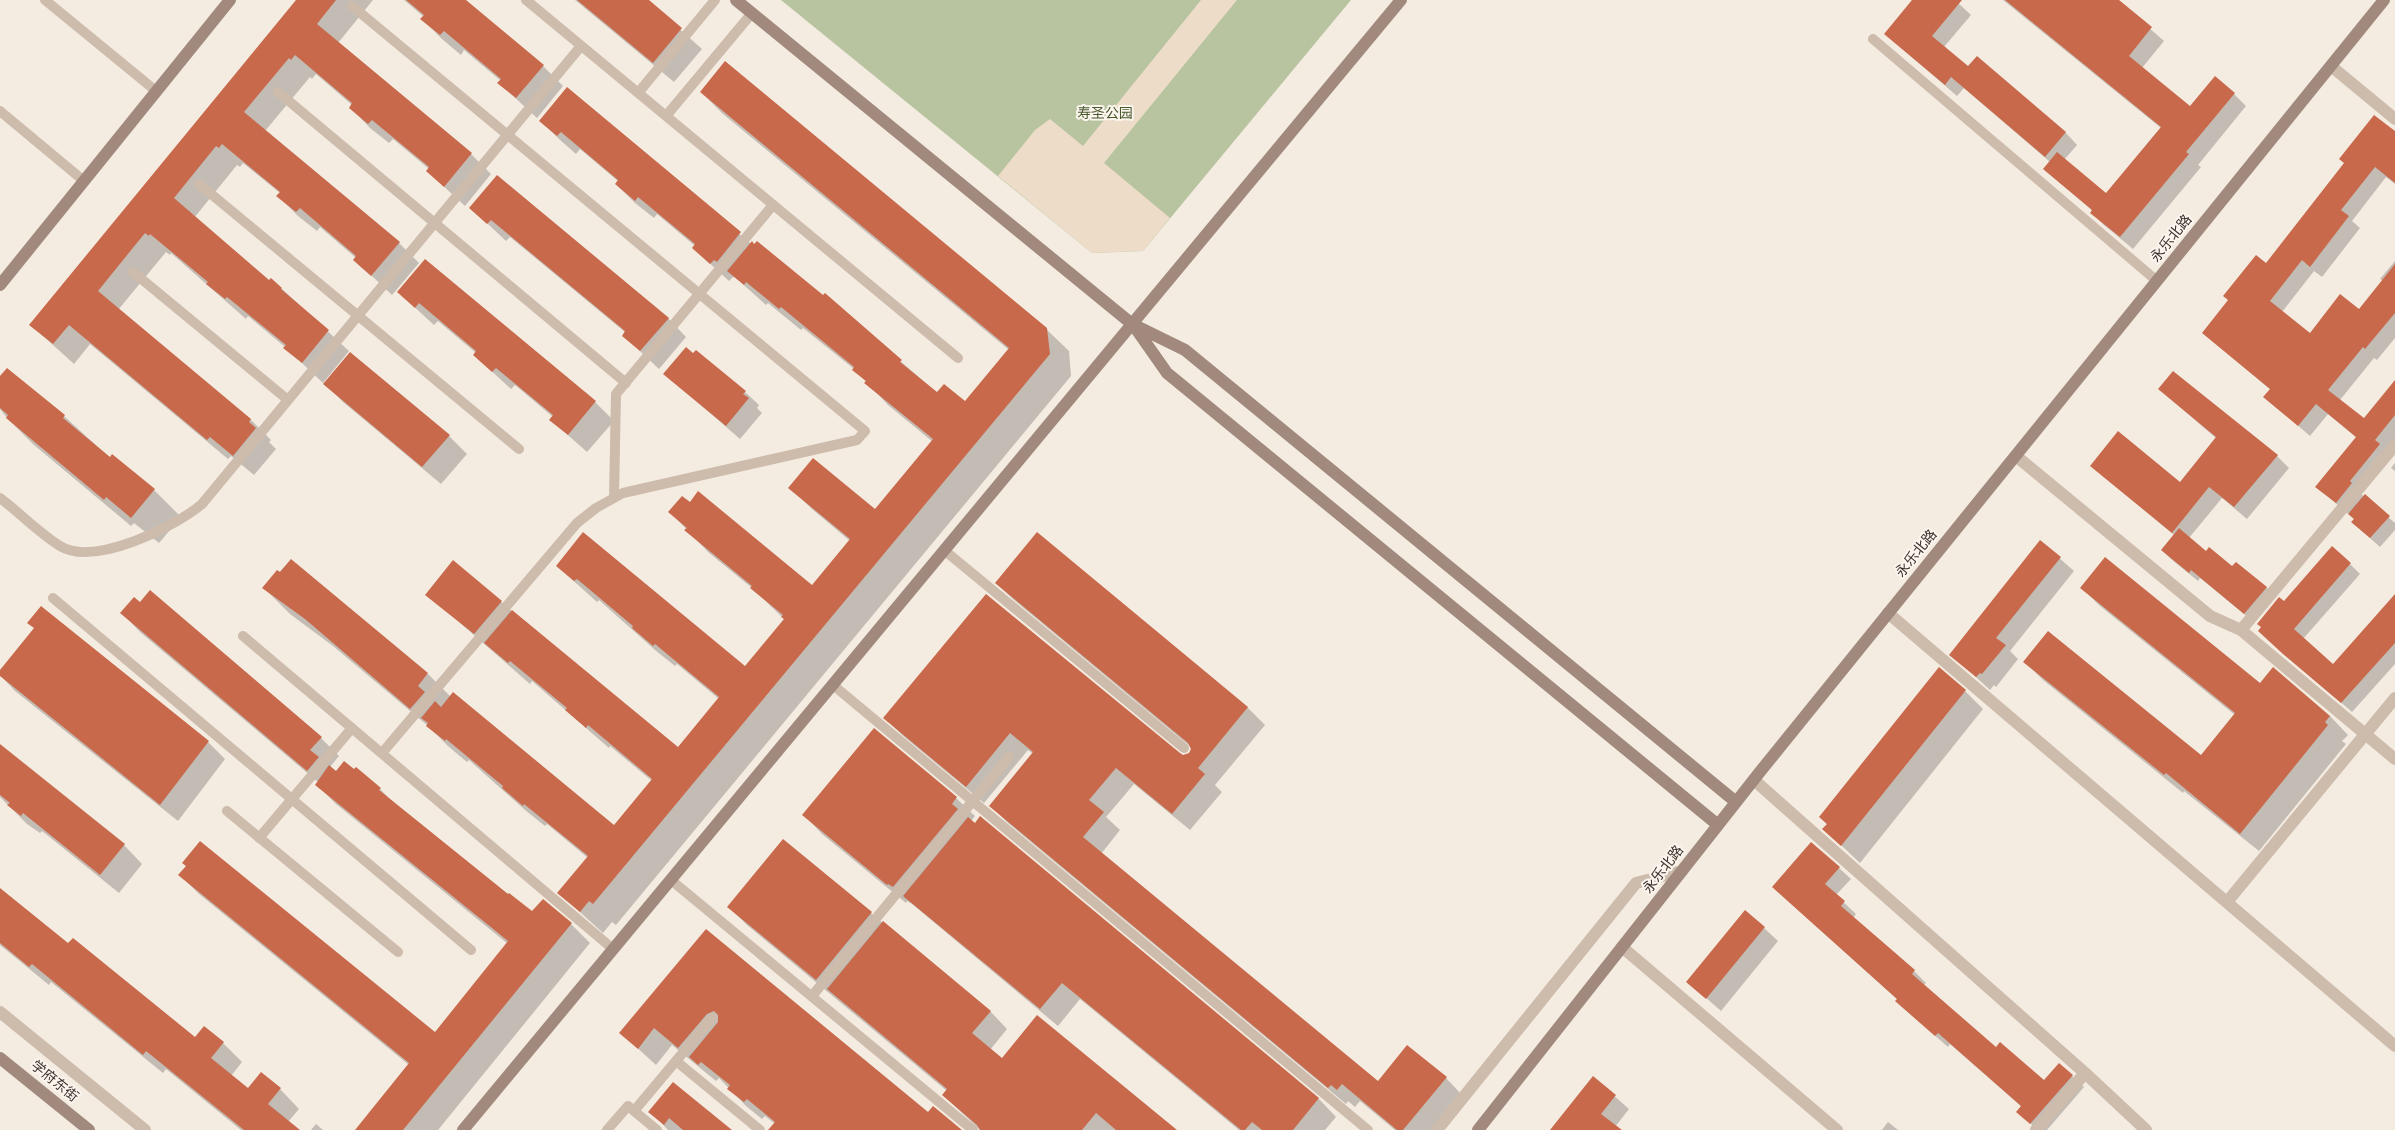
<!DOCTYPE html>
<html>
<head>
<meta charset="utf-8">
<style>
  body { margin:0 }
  canvas { display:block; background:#f4ebe1 }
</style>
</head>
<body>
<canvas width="2395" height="1130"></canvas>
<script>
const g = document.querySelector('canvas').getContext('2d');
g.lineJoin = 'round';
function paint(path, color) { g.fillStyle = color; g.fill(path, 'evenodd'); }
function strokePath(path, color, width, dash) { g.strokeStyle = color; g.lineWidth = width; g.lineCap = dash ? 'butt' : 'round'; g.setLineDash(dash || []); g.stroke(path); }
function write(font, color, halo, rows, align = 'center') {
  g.font = font + ' "Nunito Sans","Noto Sans SC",sans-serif'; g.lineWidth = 4; g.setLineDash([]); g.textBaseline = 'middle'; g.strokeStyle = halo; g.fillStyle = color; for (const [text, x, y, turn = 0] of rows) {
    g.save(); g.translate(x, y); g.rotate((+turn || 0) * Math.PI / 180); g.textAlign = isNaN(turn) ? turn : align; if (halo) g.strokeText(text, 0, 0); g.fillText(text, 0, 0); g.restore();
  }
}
const green = new Path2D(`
  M781,0H1351L1143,251L1092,253Z`);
const plaza = new Path2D(`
  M1201,0H1237L1104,163L1170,218L1143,251L1092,253L998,176L1035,130L1050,119L1083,146Z`);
const shadow = new Path2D(`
  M298,0H373L338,43L471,154L491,174L465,206L427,171L429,169L393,139L389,143L370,128L350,107L352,105L316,74L312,79L310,77L265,131L399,243L419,263L392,295L355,260L356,258L320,227L317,231L298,216L278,196L280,193L243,163L240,167L237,165L194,218L269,282L281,288L349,351L323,383L285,347L248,316L246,319L171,253L170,255L166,252L118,310L251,420L271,440L269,442L276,449L254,475L231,456L228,459L90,344L74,364L31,325Z
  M404,0H464L543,66L563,86L537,118L499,83L501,81L464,50L461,55L442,39L422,19L424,17Z
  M575,0H647L702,49L674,82Z
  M1915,0H1955L1971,15L1944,47L1968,68L1977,57L2066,133L2077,145L2064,160L2106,195L2161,128L2003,0H2117L2164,41L2142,68L2190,108L2234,94L2246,106L2198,165L2201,167L2133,249L2104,225L2092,213L2093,211L2044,169L2050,162L1964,88L1957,96L1885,34Z
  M567,89L751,244L823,297L825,295L937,393L965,403L1009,350L723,114L701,92L1046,329L1069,351L1071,376L616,925L612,922L603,933L559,893L588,858L547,824L545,826L525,810L469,760L467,762L449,747L428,726L333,646L290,614L264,588L291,560L428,674L451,697L614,826L652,781L610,746L609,748L532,681L530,684L427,594L501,602L678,749L719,699L677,664L675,666L655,650L599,600L597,602L557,566L746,668L785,620L752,588L708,552L670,512L812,587L850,541L812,509L790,488L875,511L933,442L888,405L854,369L803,328L801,330L768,303L766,305L736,278L733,277L729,281L693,248L695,246L657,214L654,218L635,203L616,184L619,182L580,149L576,154L559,139L541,121Z
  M2395,133V184L2386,177L2352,221L2360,228L2322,277L2314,271L2282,312L2310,334L2359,310L2383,281L2380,279L2395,261V338L2377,360L2374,358L2340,400L2364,420L2395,386V440L2360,493L2395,523V530L2380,547L2362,531L2349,512L2348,514L2317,487L2357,438L2328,414L2310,436L2265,397L2271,390L2203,333Z
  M471,208L668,318L686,337L659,369L624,336L626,333L510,237L506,241Z
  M425,260L595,402L614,421L587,452L551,420L553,417L515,385L511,389L474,355L476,353L438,321L434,325L398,292Z
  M693,354L745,392L759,405L757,408L762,413L740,439L665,374Z
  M0,378L64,416L110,458L112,456L154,490L181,517L159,543L134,523L131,526L34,445L7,418L0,409Z
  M325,384L449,436L467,454L441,484L343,402Z
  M2159,389L2277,456L2289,468L2247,519L2222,498L2189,538L2207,553L2266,587L2275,596L2254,622L2200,578L2198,581L2171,559L2162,550L2174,535L2092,466L2180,484L2217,439Z
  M2395,463V471L2391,468Z
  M1037,534L1248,708L1265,725L1215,785L1222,792L1190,830L1134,784L1106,817L1120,830L1101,854L1378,1082L1446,1078L1463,1096L1435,1130H1395L1360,1101L1355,1107L1348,1101L1346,1104L1008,823L991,806L1033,754L1028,750L984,803L902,735L885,718L986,595L1183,756L1190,754L1191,747L1014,600L996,583Z
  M2041,542L2074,571L2010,651L2018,659L1996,687L1994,685L1990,690L1951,654Z
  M2350,564L2360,574L2303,639L2333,665L2395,601V664L2352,712L2270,641L2284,603Z
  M2082,588L2260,685L2330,716L2348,735L2342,741L2346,744L2259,851L2184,791L2183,793L2043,680L2025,662L2201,757L2235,715L2100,606Z
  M41,608L208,742L225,759L178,821L15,691L0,675V672L35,629Z
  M122,613L321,738L339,756L330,767L336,772L380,789L398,807L508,896L533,913L571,924L590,943L438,1130H356L409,1065L199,894L180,875L435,1033L508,944L336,804L317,785L318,782L140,632Z
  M1965,691L1983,709L1860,863L1824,829L1828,825L1820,817Z
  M875,730L956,798L975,816L971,821L975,824L980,818L1319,1099L1336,1117L1325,1130H1239L1080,999L1058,1026L912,904L907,901L906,903L822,834L804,815Z
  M0,746L124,845L142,864L119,893L42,831L40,833L27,824L0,797Z
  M783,841L990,1011L1007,1029L990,1050L1002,1059L1175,1130H980L943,1095L947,1091L747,925L729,907Z
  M1839,868L1851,879L1836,895L1856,914L1853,918L1914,971L1926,983L1924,985L1996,1048L2044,1082L2072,1076L2084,1087L2047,1130H2037L2030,1123L2022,1107L1950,1044L1948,1047L1909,1013L1898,1000L1773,887Z
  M0,889L69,945L195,1039L223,1043L242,1062L231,1076L248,1089H280L299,1109L288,1122L298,1130H241L166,1069L163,1073L51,982L49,985L0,945Z
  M1764,928L1778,941L1721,1011L1688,982Z
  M706,931L928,1114L960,1130H778L775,1124L765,1116L762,1119L746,1106L719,1078L716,1081L672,1045L656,1065L621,1033Z
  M1593,1077L1629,1109L1615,1127L1618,1130H1551Z
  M650,1111L730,1130H668Z
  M1888,1122L1898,1130H1882Z
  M316,1124L323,1130H311Z`);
const building = new Path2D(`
  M296,0H336L317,24L472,153L444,187L426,171L429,167L372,120L368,124L349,108L352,103L295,55L291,60L289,58L244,112L400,242L371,276L353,260L356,256L300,208L296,212L276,196L280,192L222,144L219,148L216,146L174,198L269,280L271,278L282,288L281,289L329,330L302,363L283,348L286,345L227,297L225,299L206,284L208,282L150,234L149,236L145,233L98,291L251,419L249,422L256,428L233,456L210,437L207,440L69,325L53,344L29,325Z
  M406,0H466L544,65L516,98L497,83L501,79L444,31L440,35L420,19L424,15Z
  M577,0H649L682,28L653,63Z
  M1912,0H1962L1932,36L1968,66L1977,56L2066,132L2045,157L1951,77L1945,85L1884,34Z
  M2005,0H2119L2152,27L2129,56L2190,106L2215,76L2235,93L2186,152L2189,154L2120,237L2090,213L2092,210L2043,169L2057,152L2106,193L2161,127Z
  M725,61L1047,328L1050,354L593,904L589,901L580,912L557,893L588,856L524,804L523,806L502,788L503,786L446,739L445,741L426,726L428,723L421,718L435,701L441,707L453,692L614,825L652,779L588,725L586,728L565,710L567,708L510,661L508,663L484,643L512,610L678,747L719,697L655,644L653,646L632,628L633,626L577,579L574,581L556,566L583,532L745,666L784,619L781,617L783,615L750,588L752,586L684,530L687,528L668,512L682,496L690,502L698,491L812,585L850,539L788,488L813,458L875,509L933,439L864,383L866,381L852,370L854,367L781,307L779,309L746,282L744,285L727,271L752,241L754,244L757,241L823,295L825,293L902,360L900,362L937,392L944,384L965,401L1009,348L700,92Z
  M567,87L741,232L717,262L714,260L710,264L692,248L695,244L638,197L635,201L615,184L618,180L561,132L557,136L539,121Z
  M2374,115L2395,131V183L2375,167L2341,210L2349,216L2310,267L2302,260L2270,301L2310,333L2340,294L2359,309L2395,264V313L2365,349L2363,347L2328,390L2364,418L2395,380V415L2375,440L2380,444L2350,481L2352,483L2336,503L2315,487L2356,437L2316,404L2298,426L2263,397L2270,389L2202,333L2228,300L2223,296L2256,255L2266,263L2344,163L2339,159Z
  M497,175L669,318L640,351L622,336L625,331L491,220L487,224L469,208Z
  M425,259L596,401L568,435L549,420L553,415L496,368L492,372L473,355L476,351L419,303L415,308L397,292Z
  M686,347L693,353L696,350L746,391L743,394L749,398L726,426L663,374Z
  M350,352L450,435L422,467L323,384Z
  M7,368L65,415L63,418L110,457L112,454L155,489L131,518L106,497L104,500L6,418L8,415L0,408V376Z
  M2173,371L2278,455L2234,507L2209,487L2172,533L2090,466L2118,431L2180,482L2216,437L2158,389Z
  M2365,494L2390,516L2370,538L2351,522L2354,519L2348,514Z
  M2179,528L2206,551L2209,547L2232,566L2236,562L2267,587L2244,614L2191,570L2189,573L2161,550Z
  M1037,532L1248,707L1198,768L1205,774L1172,814L1116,768L1089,800L1104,812L1083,837L1378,1081L1407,1045L1447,1077L1403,1130H1397L1342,1084L1337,1090L1331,1085L1328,1088L989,806L1033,752L1010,733L966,787L883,718L986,594L1180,753L1183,755L1189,753L1191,749L1188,743L995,583Z
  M2040,540L2061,557L1996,638L2006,645L1982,674L1980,673L1976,677L1949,655Z
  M2332,546L2351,563L2294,629L2333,664L2395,594V643L2341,703L2283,654L2258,631L2261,627L2257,624L2279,597L2284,601Z
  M2105,557L2260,683L2273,667L2330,716L2325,722L2328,725L2240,834L2166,773L2164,775L2023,662L2048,631L2201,755L2235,713L2080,588Z
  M291,559L428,673L418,686L425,692L410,709L305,619L262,588L277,570L280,572Z
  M453,560L502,601L474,634L425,595Z
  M150,590L322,737L310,750L319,757L307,771L120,613L134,597L140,602Z
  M41,606L209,741L160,805L0,676V670L34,628L27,623Z
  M1939,667L1966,690L1841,846L1822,829L1827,824L1819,817Z
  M874,728L957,797L952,804L958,809L893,887L888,884L887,885L802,815Z
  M0,744L125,844L100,875L23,813L21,816L7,805L10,803L0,795Z
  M344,761L354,769L356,767L381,788L379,790L508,894L509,893L532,911L543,899L572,923L403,1130H355L409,1063L178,875L186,866L182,863L200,841L435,1032L508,941L315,785L329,765L336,771Z
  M980,816L1319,1098L1293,1130H1262L1252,1122L1245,1130H1241L1062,983L1040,1009L903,896L968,817L975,823Z
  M783,839L872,912L816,980L727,907Z
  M1811,842L1840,867L1825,884L1845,901L1841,906L1915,970L1912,974L1996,1047L2000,1042L2044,1080L2059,1063L2073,1075L2030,1124L2016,1112L2021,1106L1938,1033L1935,1036L1895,1001L1897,999L1772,887Z
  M0,888L68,943L73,938L195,1037L204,1026L224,1042L211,1058L248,1088L261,1072L281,1088L268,1104L300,1130H244L146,1051L143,1055L32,964L29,967L0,943Z
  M1745,910L1765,927L1706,999L1686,982Z
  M883,921L991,1011L972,1033L1002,1058L1037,1015L1177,1130H1116L1096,1113L1082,1130H980L977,1125L942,1095L947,1089L827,989Z
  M706,929L928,1112L933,1106L962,1130H768L775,1122L747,1099L744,1102L727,1089L730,1085L701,1062L698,1065L689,1057L718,1022V1015L714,1011L707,1014L678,1048L654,1028L638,1049L619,1033Z
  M1593,1076L1616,1095L1601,1114L1622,1130H1550Z
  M673,1082L700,1104L732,1130H683L669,1118L664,1125L648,1112Z`);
const lane = new Path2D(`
  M45,0L156,91
  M526,0L958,358
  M352,6L865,431L857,440L623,493L596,508L577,523L382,753
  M1873,39L2157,281
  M278,92L626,383
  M638,93L715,0
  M0,111L84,181
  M666,116L752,13
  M199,184L519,449
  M133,272L288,400
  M614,497L616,394L773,205
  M0,498C20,513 39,533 60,546C94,567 175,527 202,504L581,46
  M944,550L1184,748
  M53,598L471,950
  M243,636L613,949
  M833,685L1368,1130
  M227,811L398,952
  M259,838L352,728
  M671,880L973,1130
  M812,996L1009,757
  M676,1061L760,1130
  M634,1111L712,1018
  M607,1130L628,1106L657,1130`);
const street = new Path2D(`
  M2331,66L2395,119
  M2016,456L2210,616L2241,630L2395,759
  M1888,613L2395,1046
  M2241,630L2395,445
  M1754,780L2085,1073L2146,1130
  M2227,902L2395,698
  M1622,947L1837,1130
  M0,1012L145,1130
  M1437,1130L1636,883L1682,871
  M2036,1130L2085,1073`);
const secondary = new Path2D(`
  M736,0L1132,324L1185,350L1736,802
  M0,285L230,0
  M1134,326L1167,373L1718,825
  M0,1058L89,1130
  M463,1130L1401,0
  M1478,1130L1759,773L2384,0`);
const parkNames = [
  ["寿圣公园",1105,115]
];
const streetNames = [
  ["永乐北路",2172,239,-51],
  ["永乐北路",1917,554,-51],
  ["永乐北路",1664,870,-52],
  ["学府东街",54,1082,39]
];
paint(green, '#b8c4a0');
paint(plaza, '#ecdcc8');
paint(shadow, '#0003');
paint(building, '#c8694b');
strokePath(lane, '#cdbbac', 10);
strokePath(street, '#cdbbac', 12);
strokePath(secondary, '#a18a7d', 12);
write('14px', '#4a5a2e', '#fbf5ee', parkNames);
write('14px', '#3b302b', '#fbf5ee', streetNames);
</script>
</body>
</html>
